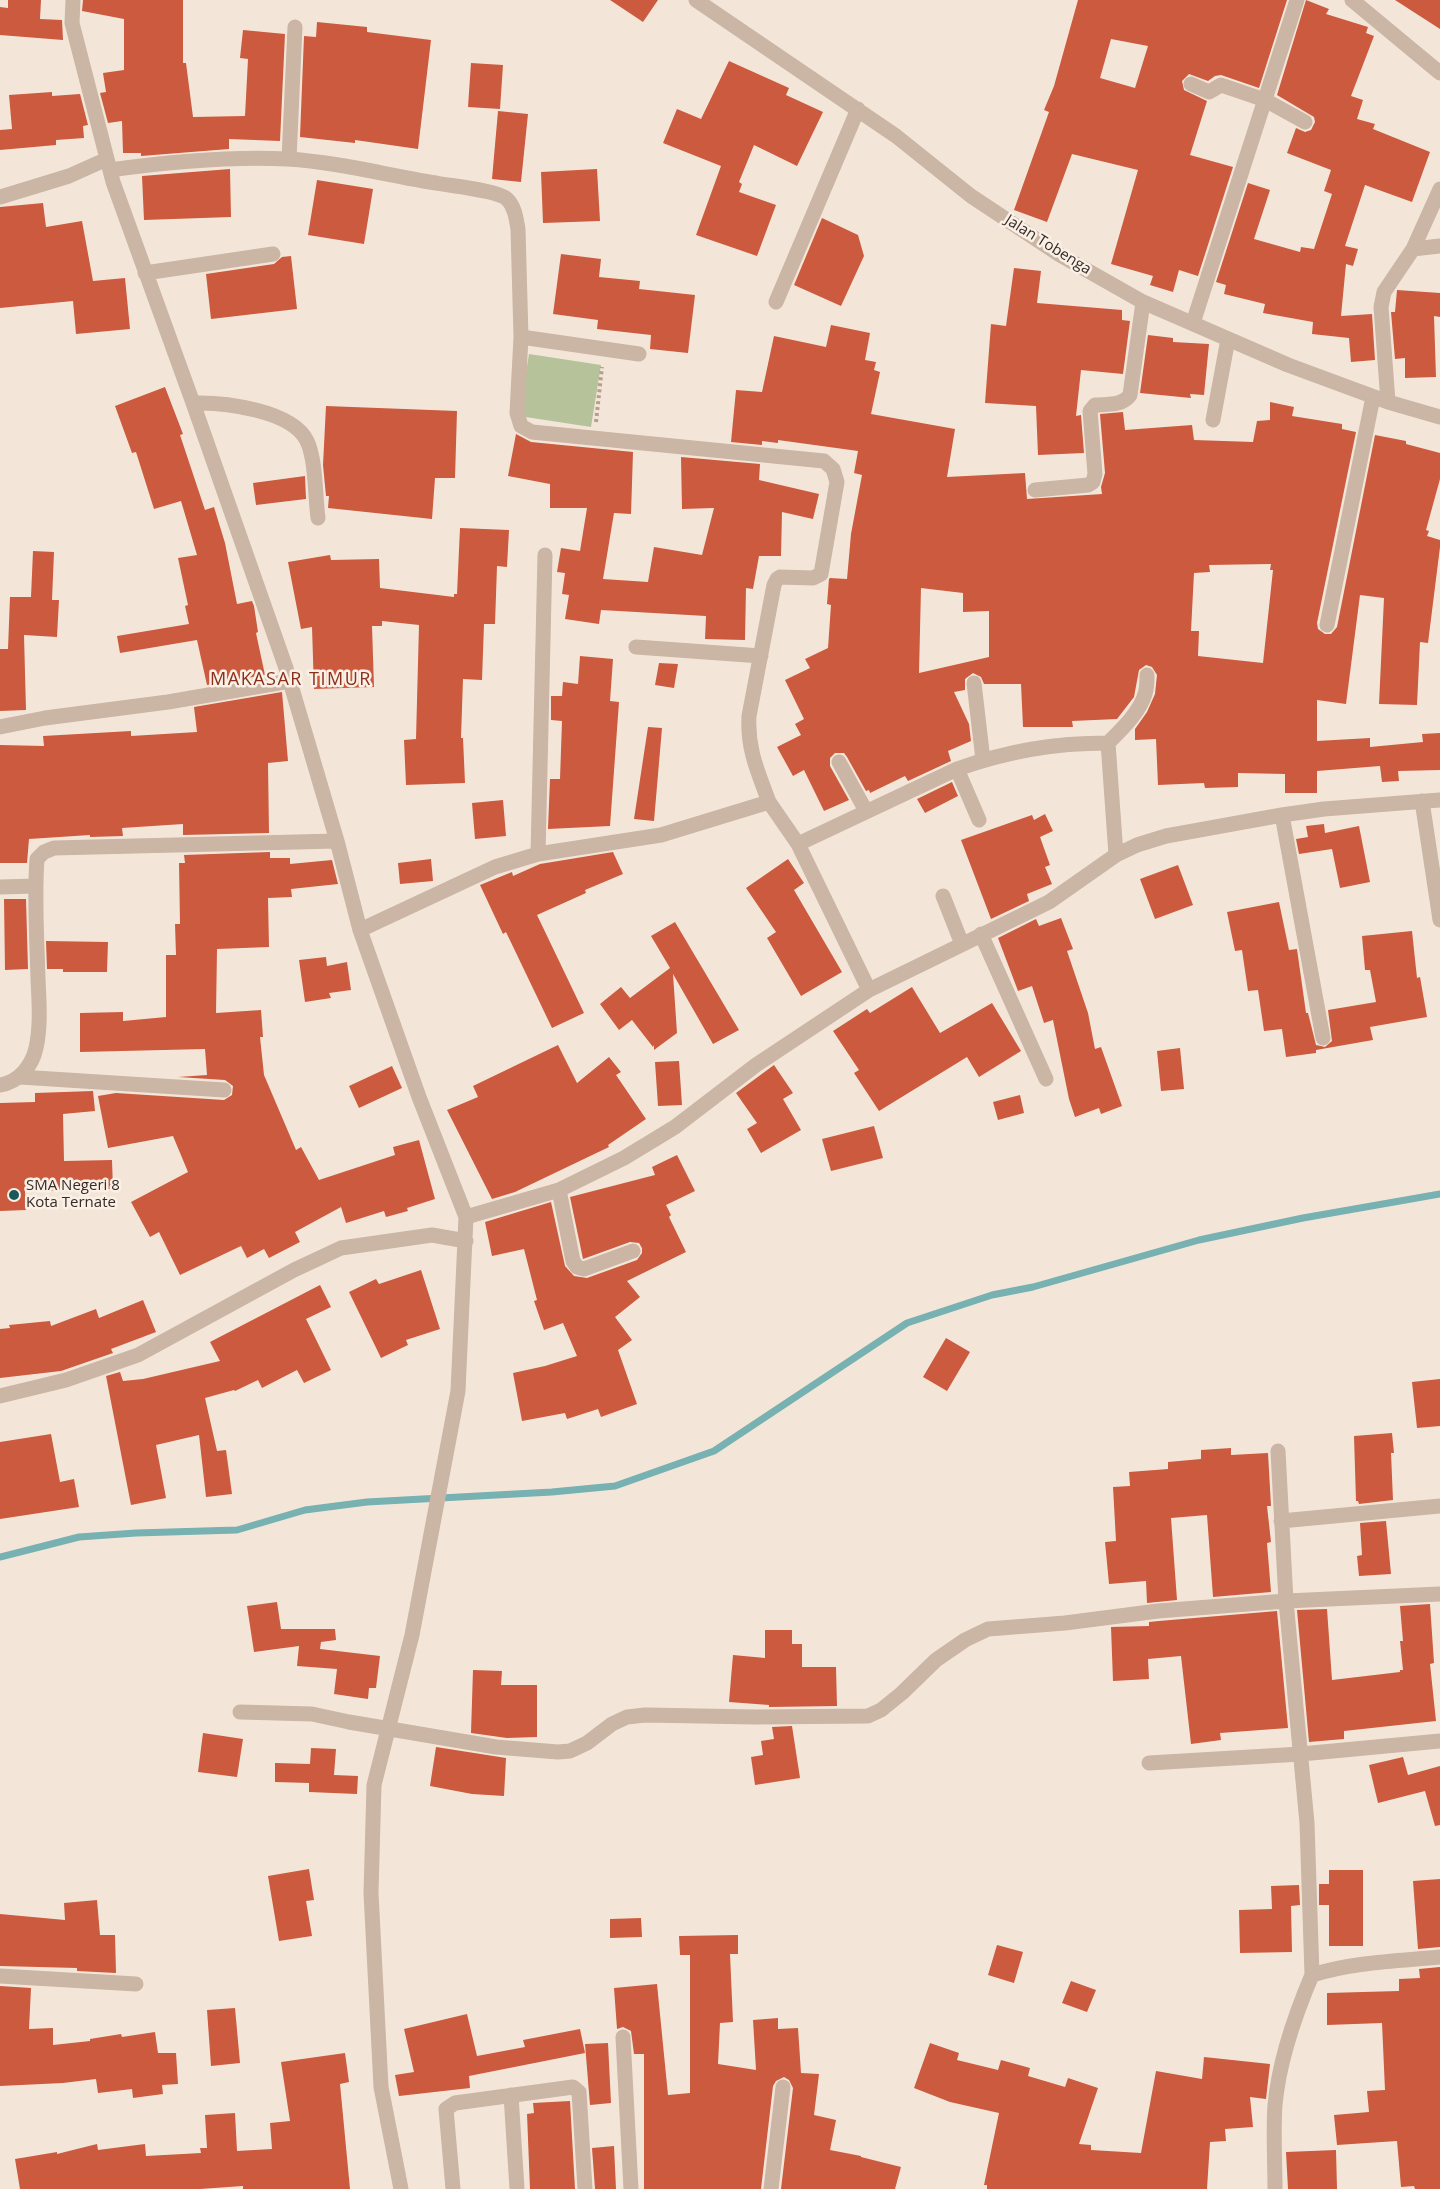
<!DOCTYPE html>
<html>
<head>
<meta charset="utf-8">
<style>
  body { margin:0 }
  canvas { display:block; background:#f3e6d9 }
</style>
</head>
<body>
<canvas width="1440" height="2189"></canvas>
<script>
const g = document.querySelector('canvas').getContext('2d');
g.lineJoin = 'round';
function paint(path, color) { g.fillStyle = color; g.fill(path, 'evenodd'); }
function strokePath(path, color, width, dash) { g.strokeStyle = color; g.lineWidth = width; g.lineCap = dash ? 'butt' : 'round'; g.setLineDash(dash || []); g.stroke(path); }
function write(font, color, halo, rows, align = 'center') {
  g.font = font + ' "Open Sans",sans-serif'; g.lineWidth = 5; g.setLineDash([]); g.textBaseline = 'middle'; g.strokeStyle = halo; g.fillStyle = color; for (const [text, x, y, turn = 0] of rows) {
    g.save(); g.translate(x, y); g.rotate((+turn || 0) * Math.PI / 180); g.textAlign = isNaN(turn) ? turn : align; if (halo) g.strokeText(text, 0, 0); g.fillText(text, 0, 0); g.restore();
  }
}
const green = new Path2D(`
  M529,354L601,365L591,427L519,416Z`);
const stream = new Path2D(`
  M0,1557L79,1537L136,1533L237,1530L305,1510L367,1502L552,1492L615,1486L714,1451L907,1323L992,1295L1033,1287L1199,1240L1303,1218L1440,1194`);
const building = new Path2D(`
  M8,0H41L40,19L62,20L63,40L0,35V7L8,8Z
  M83,0H183V63H186L193,117L245,116L248,59L240,58L243,30L285,34L280,141L229,139V149L141,156V153H123L122,121L108,123L100,93L106,92L103,73L124,70V19L82,11Z
  M610,0H658L643,22Z
  M1078,0H1287L1259,88L1221,75L1215,76L1208,81L1189,74L1182,81L1184,90L1207,101L1190,155L1233,167L1198,276L1179,270L1173,292L1150,285L1153,276L1111,264L1138,170L1072,154L1047,222L1014,210L1049,112L1044,110L1054,86ZM1111,39L1148,46L1135,88L1100,78Z
  M1306,0L1329,9L1326,14L1368,27L1366,33L1374,36L1351,96L1363,100L1357,119L1375,124L1373,129L1430,152L1412,202L1365,185L1345,246L1358,249L1353,266L1346,264L1341,316L1372,314L1375,360L1351,362L1349,338L1312,334L1313,322L1263,313L1265,304L1224,294L1226,285L1216,282L1248,183L1270,190L1254,239L1300,252L1301,247L1314,249L1332,194L1324,191L1331,170L1287,153L1296,128L1305,132L1311,130L1315,122L1314,117L1277,95Z
  M1395,0H1440V29Z
  M317,22L367,27V32L431,40L418,149L355,140V143L300,137L304,36L316,37Z
  M729,61L789,88L786,95L823,112L797,166L754,145L739,182L742,184L739,192L776,205L757,256L696,235L721,166L663,143L677,109L701,119Z
  M471,63L503,65L500,109L468,107Z
  M52,92V96L80,94L88,125L83,126L84,138L56,140V145L0,150V130L12,129L9,95Z
  M498,111L528,114L521,182L492,179Z
  M230,169L231,217L144,220L142,176Z
  M597,169L600,221L543,223L541,172Z
  M317,180L373,189L364,244L308,235Z
  M43,203L46,227L82,221L93,281L125,278L130,329L76,334L73,301L0,308V207Z
  M822,218L858,235L864,256L841,306L794,285Z
  M561,254L601,259L599,277L640,281L639,289L695,295L688,353L650,349L651,335L597,329L598,320L553,314Z
  M291,256L297,309L211,319L206,274L274,264L282,257Z
  M1014,268L1041,271L1037,303L1122,310V320L1130,321L1123,374L1081,370L1076,416L1081,415L1084,453L1038,455L1036,406L985,403L991,324L1006,326Z
  M1397,290L1440,293V317L1434,316L1436,377L1405,378V358L1395,359L1391,312H1395Z
  M831,325L870,333L865,360L876,362L874,370L880,372L871,414L955,429L947,477L1025,473L1027,499L1102,494L1101,487L1105,473L1100,414L1123,412L1125,430L1192,425L1194,440L1253,442L1257,421L1270,420V402L1294,407L1292,416L1342,424V429L1356,432L1317,623L1318,629L1325,634H1331L1337,627L1375,435L1406,441V444L1440,453V479L1426,530L1429,531L1427,536L1440,540V547L1428,643L1420,642L1417,705L1379,704L1384,598L1360,595L1346,704L1317,700V741L1370,738V747L1423,742L1422,734L1440,733V770L1398,771L1399,781L1382,782L1380,766L1317,771V793H1285V774L1238,773V787L1205,788L1204,783L1158,785L1156,739L1135,740V729L1147,712L1155,694L1157,675L1152,667L1146,665L1139,670L1134,697L1117,719L1072,721L1073,727H1023L1021,684H984L981,677L973,673L965,679V690L954,692L969,724L971,741L948,751L951,761L908,781L905,776L870,793L869,790L866,791L847,757L844,753H835L830,758V766L849,800L824,811L804,770L793,776L777,747L801,735L795,724L804,719L785,680L810,668L805,659L828,648L831,605L827,604L829,579L830,578L847,579L851,534L862,475L854,473L858,451L778,440V443L762,441V445L731,442L736,390L762,392L774,336L826,347ZM1271,564L1270,570H1273L1263,663L1198,656L1199,631H1191L1194,573L1210,572L1209,565ZM921,588L963,593V612L989,611V657L919,673Z
  M1148,335L1173,338V342L1209,344L1204,395L1190,394L1191,398L1140,393Z
  M165,387L183,434L180,435L205,510L214,507L225,543L237,604L252,601L254,606L258,632L256,633L265,675L207,685L197,640L120,653L117,636L189,624L185,606L188,605L178,558L197,555L181,501L154,509L136,452L132,453L115,406Z
  M326,406L457,411L455,478H435L432,519L328,508L329,496H326L323,465Z
  M516,434L531,442L633,452L631,514L614,513L603,579L648,582L654,547L702,555L714,508L682,509L681,457L760,464L759,480L819,494L813,519L782,512L781,556H759L753,589L746,588L745,640L705,639L706,616L601,610L599,624L565,619L569,595L562,594L565,573L557,572L561,548L580,551L587,508H550V484L508,476Z
  M305,476L306,499L256,505L253,483Z
  M460,528L509,530L507,567L497,566L495,624H484L482,680L463,679L461,738H463L465,783L406,785L404,740L416,739L419,625L382,621V626H372L374,687L314,689L312,627L301,629L288,562L330,555L331,560L379,559L380,588L454,597V594H457Z
  M33,551L54,552L52,600H59L57,637L24,635L26,710L0,711V649H8L10,597H31Z
  M580,656L613,659L610,701L619,702L610,826L548,829L550,779H560L562,721L551,720V696H562L563,682L578,684Z
  M659,663L678,664L674,688L655,685Z
  M282,692L288,761L268,763L269,833L183,835V824L122,828L123,836L90,837V835L29,839L27,863H0V745L44,746L43,736L131,731V736L197,732L194,707Z
  M648,727L662,728L654,821L634,819Z
  M952,782L958,796L925,813L917,799Z
  M503,800L506,836L475,839L472,803Z
  M1045,814L1053,831L1040,837L1050,865L1045,867L1052,884L1027,894L1029,901L991,919L961,840L1032,815L1034,820Z
  M1324,824L1325,833L1359,826L1370,882L1340,888L1332,849L1299,854L1296,839L1308,837L1306,826Z
  M270,852V858H290V864L332,860L338,884L291,889L292,897L268,898L269,947L217,949L216,1013L261,1010L263,1037H260L264,1075L296,1150L301,1147L319,1180L395,1155L393,1147L419,1140L435,1199L407,1208L408,1211L386,1217L384,1211L346,1223L341,1207L295,1232L300,1242L269,1258L264,1249L247,1258L241,1246L180,1275L159,1232L150,1237L131,1202L188,1172L173,1136L108,1148L98,1096L116,1093L224,1100L232,1095L233,1086L225,1080L178,1077L207,1075L205,1049L80,1052V1013L123,1012V1021L166,1017V955H176L175,924H180L179,863H185L184,855Z
  M613,852L623,874L585,890L586,893L537,915L584,1013L552,1028L506,932L503,934L480,885L512,872L513,876L540,864Z
  M431,859L433,881L400,884L398,863Z
  M788,859L804,883L794,890L842,972L801,996L767,938L776,932L746,888Z
  M1178,865L1193,905L1155,919L1140,879Z
  M4,899H26L28,969L5,970Z
  M1279,902L1289,950L1297,949L1306,1013H1308L1316,1045L1325,1047L1332,1041L1328,1010L1376,1002L1370,970H1365L1362,936L1412,931L1417,978L1420,977L1427,1017L1370,1027L1373,1040L1316,1050V1053L1286,1057L1282,1029L1264,1031L1258,990L1248,991L1242,950L1235,951L1227,912Z
  M1061,918L1073,949L1067,951L1088,1013L1095,1049L1101,1047L1122,1106L1101,1114L1099,1108L1075,1117L1069,1099L1053,1020L1044,1023L1032,986L1018,991L998,938L1036,919L1039,926Z
  M675,922L739,1030L713,1044L673,974L677,1033L654,1050V1045L653,1047L632,1020L619,1030L600,1004L621,987L630,998L670,968L651,936Z
  M46,941L108,942L107,972H63V969H47Z
  M326,957L327,966L347,962L351,990L329,993L331,998L305,1002L299,960Z
  M912,987L940,1033L992,1003L1021,1051L979,1077L967,1057L879,1111L854,1073L859,1070L833,1031L867,1009L870,1013Z
  M558,1045L577,1083L609,1057L621,1072L616,1075L646,1119L608,1145L609,1147L515,1192L492,1199L447,1110L478,1097L473,1086Z
  M1180,1048L1184,1089L1161,1091L1157,1051Z
  M679,1061L682,1105L658,1106L655,1062Z
  M774,1065L793,1093L783,1099L801,1130L761,1153L747,1129L757,1123L736,1093Z
  M392,1066L402,1088L359,1108L349,1086Z
  M93,1091L95,1111L63,1114L64,1161L112,1160L113,1189L25,1191L26,1210L0,1211V1103L35,1102V1093Z
  M1020,1095L1024,1113L998,1120L993,1102Z
  M874,1126L883,1158L831,1171L822,1139Z
  M677,1155L695,1191L666,1205L671,1215L669,1217L686,1252L627,1281L640,1297L615,1317L632,1340L618,1350L637,1404L601,1417L598,1409L567,1419L565,1413L522,1421L513,1373L545,1366L577,1356L563,1323L544,1330L534,1301L537,1300L524,1249L492,1256L485,1222L551,1202L565,1266L574,1276L587,1278L637,1260L642,1253V1248L639,1243L630,1242L583,1259L570,1197L655,1175L652,1167Z
  M421,1270L440,1329L406,1340L408,1345L381,1358L349,1292L376,1279L379,1284Z
  M320,1285L331,1307L306,1319L331,1370L304,1383L297,1370L262,1388L258,1380L235,1391L234,1390L205,1398L217,1451L226,1450L232,1494L206,1497L199,1435L156,1445L166,1498L131,1505L106,1376L120,1372L123,1381L143,1379L220,1361L210,1342Z
  M143,1300L156,1332L111,1349L113,1353L61,1371L0,1378V1329L10,1328L9,1325L50,1321L51,1326L96,1309L99,1318Z
  M946,1338L970,1352L947,1391L923,1377Z
  M1440,1379V1426L1417,1428L1412,1382Z
  M1392,1433L1394,1453H1391L1393,1500L1359,1504L1358,1501H1356L1354,1436Z
  M51,1434L60,1482L74,1479L79,1507L0,1519V1442Z
  M1231,1448V1455L1268,1453L1271,1506H1267L1271,1542L1267,1543L1271,1592L1213,1597L1207,1515L1171,1518L1177,1600L1147,1603L1146,1581L1109,1584L1105,1542L1116,1541L1113,1487L1130,1486L1129,1472L1168,1469V1462L1201,1459V1450Z
  M1386,1521L1391,1574L1359,1576L1357,1556L1362,1555L1360,1523Z
  M277,1602L281,1629H335L336,1640L321,1642L320,1649L380,1656L376,1688H369L368,1699L334,1694L337,1669L297,1666L299,1646L254,1652L247,1606Z
  M1430,1604L1434,1663L1430,1664L1436,1721L1344,1731V1739L1309,1742L1297,1610L1327,1609L1332,1680L1400,1672V1670H1403L1400,1641H1403L1400,1606Z
  M1277,1611L1288,1728L1220,1733L1221,1740L1191,1744L1181,1656L1148,1659L1149,1679L1113,1681L1111,1627L1149,1626V1622L1159,1621Z
  M765,1630H792V1644H802V1667H836L837,1706L769,1707V1705L729,1702L733,1655L765,1658Z
  M473,1670L502,1671L501,1685H537V1737L507,1738L471,1733Z
  M792,1726L800,1778L755,1785L751,1757L763,1755L761,1741L774,1739L772,1727Z
  M203,1733L243,1739L237,1777L198,1772Z
  M436,1747L506,1758L504,1796L472,1794L430,1786Z
  M311,1748L336,1749L334,1775L358,1776L357,1794L309,1792V1783L275,1782V1763L310,1764Z
  M1403,1757L1408,1775L1440,1766V1825L1435,1826L1425,1791L1378,1803L1369,1765Z
  M309,1869L314,1900L306,1901L312,1936L279,1941L268,1876Z
  M1329,1870H1363V1946H1329V1905H1319V1884H1329Z
  M1440,1879V1947L1418,1949L1413,1881Z
  M1299,1885L1300,1905L1291,1906L1292,1952L1240,1953L1239,1910L1272,1909L1271,1886Z
  M97,1900L100,1935H115L116,1973L77,1971V1968L0,1966V1914L65,1920L64,1903Z
  M641,1918L642,1937L610,1938V1919Z
  M738,1935V1954H730L733,2022L720,2023L718,2064L756,2070L753,2020L778,2018V2029L798,2028L801,2073L819,2074L814,2115L836,2120L830,2150L861,2156V2157L901,2167L895,2189H781L793,2088L789,2080L784,2077L776,2081L773,2086L761,2189H644V2054H634L631,2031L623,2027L617,2029L614,1988L657,1984L668,2095L690,2093V1955H680L679,1936Z
  M997,1945L1023,1952L1014,1983L988,1975Z
  M1440,1967V2189H1415L1414,2186L1401,2187L1397,2141L1337,2145L1334,2115L1369,2112L1367,2091L1385,2090L1382,2023L1327,2025V1993L1399,1991V1979L1420,1978L1419,1969Z
  M1071,1981L1096,1990L1087,2012L1062,2003Z
  M0,1986L31,1988L29,2029L53,2028V2045L90,2041V2039L121,2034L122,2037L155,2032L158,2053H176L178,2084L162,2085L163,2094L133,2098L132,2089L98,2093L96,2079L63,2083L0,2086Z
  M235,2008L240,2063L211,2066L207,2010Z
  M467,2014L477,2056L525,2047L523,2040L580,2029L585,2053L469,2076L470,2088L399,2096L395,2075L414,2072L404,2029Z
  M608,2043L611,2103L590,2105L585,2044Z
  M930,2043L959,2053L957,2060L998,2070L1001,2060L1030,2068L1028,2076L1065,2087L1068,2078L1098,2088L1079,2144L1091,2145V2150L1141,2153L1156,2071L1202,2079L1204,2057L1270,2064L1266,2099L1250,2097L1253,2127L1225,2129L1226,2141L1210,2142L1207,2189H987V2185H984L999,2113L950,2102L914,2088Z
  M345,2053L349,2082L340,2084L350,2189H243V2186L200,2189H20L15,2159L57,2152V2154L97,2144L98,2150L145,2144L146,2156L201,2153L200,2148H207L205,2115L235,2113L237,2151L272,2149L270,2123L290,2121L281,2062Z
  M570,2101L575,2189H530L527,2114L534,2113L533,2103Z
  M614,2146L616,2189H595L592,2148Z
  M1336,2150L1337,2189H1288L1286,2152Z`);
const path = new Path2D(`
  M596,422L602,367`);
const minor = new Path2D(`
  M73,0L72,23L113,182L193,403L286,668L337,841L360,930L419,1097L466,1217L458,1391L412,1635L374,1785L371,1893L381,2087L401,2189
  M696,0L896,136L971,196L1060,255L1143,302L1288,365L1388,402L1440,417
  M1352,0L1440,73
  M1191,84L1209,92L1221,85L1265,100L1305,122
  M289,159L295,27
  M110,170C168,162 228,156 287,159C338,162 386,175 436,183C451,186 497,190 507,199C515,207 516,218 518,229L521,337L639,354
  M0,197L69,176L107,159
  M1413,249L1440,246
  M145,273L273,254
  M776,302L858,109
  M1193,323L1297,0
  M521,337L517,413L521,426L532,432L824,461L833,469L837,482L821,574L813,578L780,577L777,579L774,585L749,716C747,749 758,772 769,802
  M1388,402L1381,307L1384,292L1413,249L1440,189
  M193,403C223,402 292,410 307,441C316,460 315,496 318,518
  M1213,420L1228,339
  M1035,490L1088,485L1093,482L1095,474L1090,411L1095,405C1108,404 1122,406 1130,395L1143,302
  M1327,625L1373,397
  M636,647L761,656
  M974,683L983,760
  M0,727L45,718L168,702L290,681
  M1108,743L1116,855
  M839,762L866,811
  M957,769L979,820
  M1422,801L1440,920
  M1282,815L1323,1038
  M798,844L957,769C1008,751 1054,743 1108,743C1121,730 1140,712 1145,694C1147,688 1147,681 1147,675
  M538,854L545,555
  M0,887L35,886
  M943,896L962,944
  M360,930L495,867L538,854L661,835L769,802L798,844L869,990L756,1065L675,1127L624,1158L559,1190L466,1217
  M981,934L1046,1079
  M869,990L1049,902L1116,855L1137,845L1166,836L1282,815L1324,809L1440,800
  M20,1077L224,1090
  M0,1085C19,1082 32,1066 36,1048C41,1026 39,1001 38,979C37,939 34,899 37,859L44,852L54,848L337,841
  M559,1190L573,1261L577,1267L584,1269L633,1251
  M0,1396L66,1380L138,1355L294,1270L341,1248L432,1235L466,1241
  M1278,1451L1286,1601L1307,1823L1312,1975
  M1281,1521L1440,1506
  M240,1712L312,1714L349,1722L496,1747L558,1752L570,1751L587,1743L612,1724L627,1717L645,1715L756,1717L868,1716L881,1710L902,1693L936,1660L965,1640L988,1629L1065,1623L1158,1611L1286,1601L1440,1594
  M1149,1763L1301,1754L1440,1741
  M0,1976L136,1984
  M623,2037L631,2189
  M511,2095L517,2189
  M453,2189L446,2109L455,2103L573,2087L579,2092L585,2189
  M771,2189L783,2087
  M1275,2189C1275,2161 1273,2133 1275,2105C1279,2060 1295,2015 1312,1975C1353,1962 1397,1961 1440,1957`);
const markers = [
  [14,1195,6,"#1a595a"]
];
const streetNames = [
  ["Jalan Tobenga",1048,245,32]
];
const poiNames = [
  ["SMA Negeri 8",26,1186],
  ["Kota Ternate",26,1203]
];
const quarterNames = [
  ["MAKASAR TIMUR",291,680]
];
paint(green, '#b6c299');
strokePath(stream, '#77b1b1', 7);
paint(building, '#cc5a3e');
strokePath(path, '#b79e8f', 4, [3, 3]);
strokePath(minor, '#cbb5a5', 15);
for (const [x, y, r, color] of markers) { const dot = new Path2D(); dot.arc(x, y, r, 0, 2 * Math.PI); g.fillStyle = color; g.fill(dot); strokePath(dot, '#faf0e6', 2); }
write('15px', '#372b27', '#faf0e6', streetNames);
write('15px', '#372b27', '#faf0e6', poiNames, 'left');
g.letterSpacing = '1.5px';
write('18px', '#89301c', '#faf0e6', quarterNames);
g.letterSpacing = '0px';
</script>
</body>
</html>
